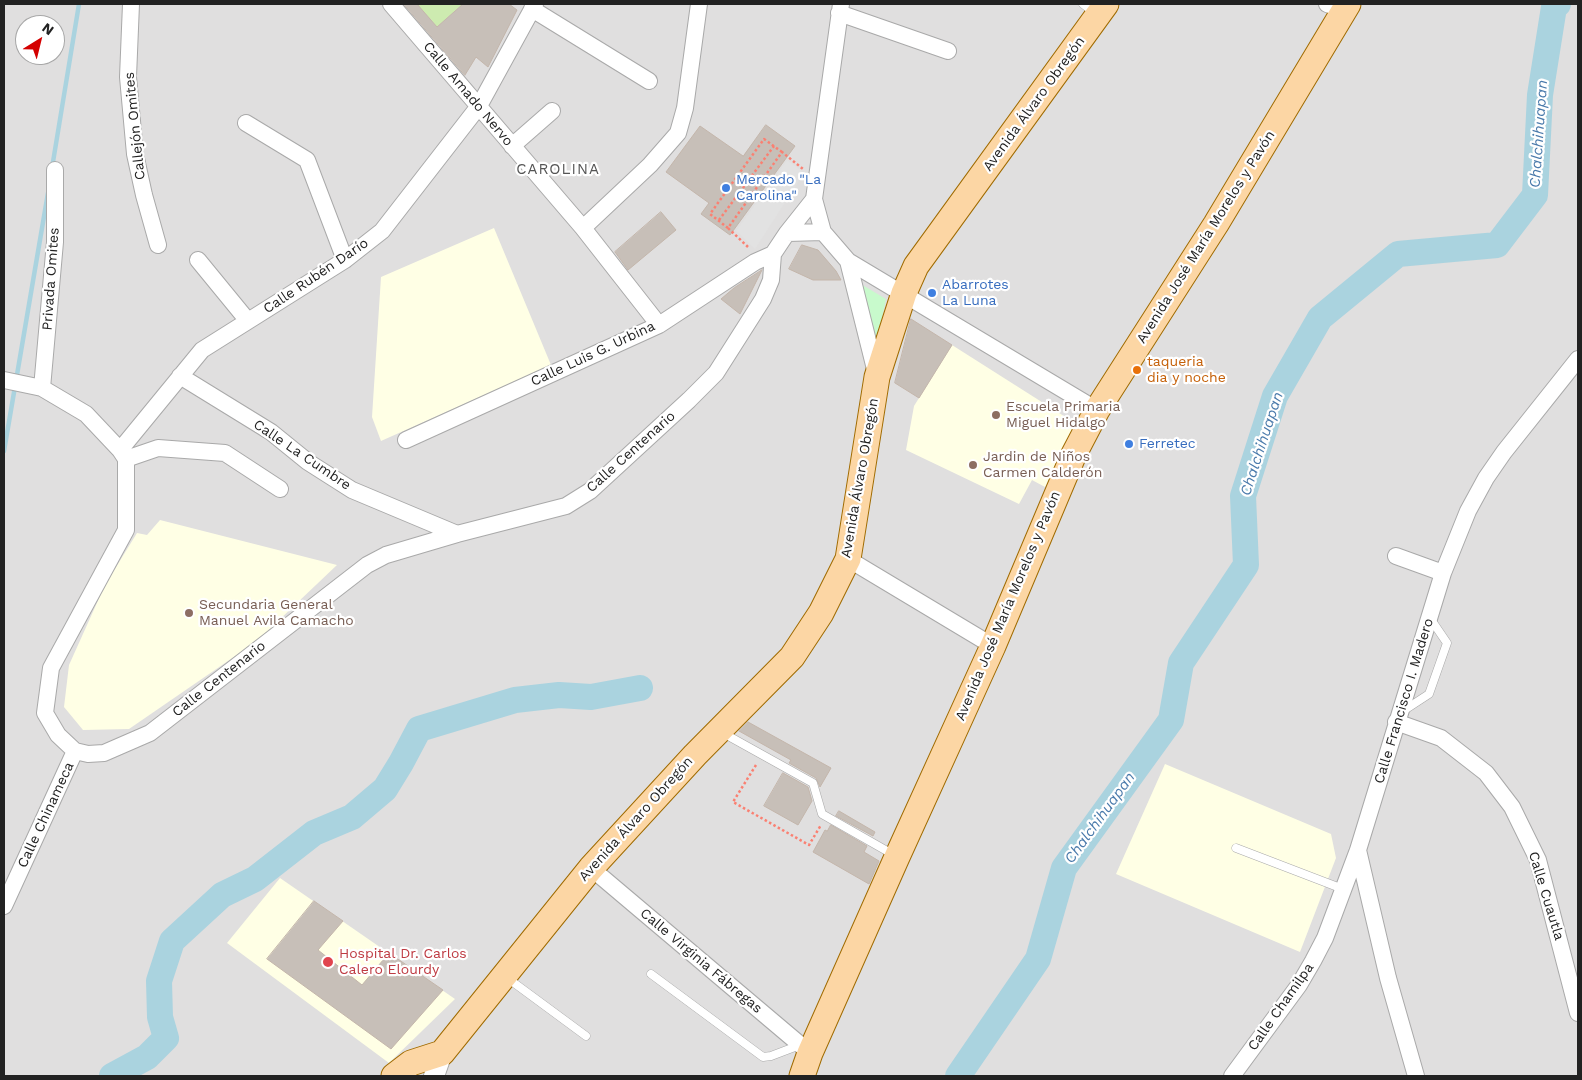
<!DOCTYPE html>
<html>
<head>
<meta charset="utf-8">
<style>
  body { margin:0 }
  #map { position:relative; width:1582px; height:1080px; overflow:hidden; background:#f2efe9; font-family:"Work Sans",sans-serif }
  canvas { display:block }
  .frame { position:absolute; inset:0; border:5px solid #222; pointer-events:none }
  .north { position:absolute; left:15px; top:15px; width:50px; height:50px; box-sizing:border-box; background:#fff; border:1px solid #a7a7a7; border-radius:50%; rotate:36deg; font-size:14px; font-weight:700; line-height:20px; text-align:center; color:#222 }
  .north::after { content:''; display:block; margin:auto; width:18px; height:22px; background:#d40000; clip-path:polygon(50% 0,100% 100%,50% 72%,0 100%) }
</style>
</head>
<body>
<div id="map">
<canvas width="1582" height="1080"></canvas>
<div class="frame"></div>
<div class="north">N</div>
</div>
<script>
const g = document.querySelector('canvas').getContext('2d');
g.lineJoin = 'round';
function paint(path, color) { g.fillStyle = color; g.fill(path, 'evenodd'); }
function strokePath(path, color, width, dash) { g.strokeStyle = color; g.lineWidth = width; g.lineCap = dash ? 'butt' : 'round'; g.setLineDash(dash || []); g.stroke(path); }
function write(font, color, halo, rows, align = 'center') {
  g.font = font + ' "Work Sans",sans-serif'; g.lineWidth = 4.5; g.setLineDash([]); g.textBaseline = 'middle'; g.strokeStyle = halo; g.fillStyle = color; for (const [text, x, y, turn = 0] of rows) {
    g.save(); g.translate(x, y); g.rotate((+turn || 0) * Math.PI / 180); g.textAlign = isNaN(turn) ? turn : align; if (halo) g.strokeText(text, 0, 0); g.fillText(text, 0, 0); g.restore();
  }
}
const residential = new Path2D(`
  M4,4H1578V1076H4ZM25,25H55V55H25Z`);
const education = new Path2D(`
  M494,228L551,365L381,441L372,417L381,277Z
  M952,345L1078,425L1045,487L1032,480L1019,504L906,450L914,406Z
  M160,520L337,565L257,641L129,729L83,730L64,707L69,665L105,585L137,533L147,535Z
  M1165,764L1331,834L1336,858L1300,952L1116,874Z
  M280,878L455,999L389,1063L227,943Z`);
const grass = new Path2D(`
  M417,4H463L437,27Z`);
const park = new Path2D(`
  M859,283L886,299L876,347Z`);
const parking = new Path2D(`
  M787,160L804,173L755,249L736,231Z`);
const stream = new Path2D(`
  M52,168L79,4
  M4,451L48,193`);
const river = new Path2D(`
  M112,1076L147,1057L166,1038L160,1017L159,981L172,941L222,895L255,879L314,833L352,817L385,789L401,763L419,729L515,700L559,695L591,697L640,688
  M958,1076L1038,959L1064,868L1171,720L1181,663L1246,565L1243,496L1275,396L1320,318L1398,254L1497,245L1535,195L1540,95L1554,7L1558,4`);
const building = new Path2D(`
  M404,4H417L437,27L463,4H509L517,10L488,67L476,57L465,75Z
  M766,125L795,146L730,235L701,214L709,203L666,172L700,126L743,156Z
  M661,212L676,230L628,270L615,252Z
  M802,245L818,250L836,271L841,280H813L789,269Z
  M762,270L740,314L721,299L734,288Z
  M911,319L952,345L919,398L895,383Z
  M748,722L831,768L820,787L816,778L789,763L791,760L739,731Z
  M783,773L808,787L812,801L798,825L764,806Z
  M839,811L875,832L873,836L836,816Z
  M831,825L867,846L864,852L879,861L869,884L813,852L825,830L827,831Z
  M314,901L343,921L318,950L362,985L389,953L443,990L391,1049L267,959Z`);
const path = new Path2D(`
  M719,220L774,146
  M728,228L710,214L764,139L782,152
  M748,247L728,228L782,152L803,169
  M756,765L733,802L809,845L821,825`);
const service = new Path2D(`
  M1083,4L1095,13
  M1403,711L1429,694L1447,643L1430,618
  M723,733L813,783L822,814L894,855
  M1236,848L1343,889
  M651,974L763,1057L771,1056L800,1045
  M506,977L586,1036`);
const minor = new Path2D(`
  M131,4L128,77L135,154L144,195L158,245
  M391,4L583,228L659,325
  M841,4L814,199L823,232L848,261L1097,410
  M1327,4L1346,10
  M532,9L649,81
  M839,13L948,51
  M246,123L307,160L345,260
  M512,146L552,111
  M583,228L650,165L678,133L685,108L699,4
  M787,233L823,232
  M198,260L248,321
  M848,261L876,373
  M180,376L271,432L308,462L352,490L457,534
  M4,380L42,388L86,414L120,450L126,459V530L51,668L45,713L58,735L75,751L88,754L104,753L150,733L367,565L386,555L457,534L566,506L590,491L689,400L716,373L763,299L771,280L773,254L787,233L814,199
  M42,388L55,242V170
  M406,440L659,325L755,262L773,254
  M120,450L202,350L345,260L382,231L479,106L535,4
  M126,459L158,448L225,453L280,489
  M1396,556L1443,573
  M848,559L993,646
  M1396,722L1441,738L1486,773L1512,807L1538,860L1578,1013
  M1358,850L1388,978L1416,1076
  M591,868L810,1053
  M4,906L75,751
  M1232,1076L1299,985L1313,961L1325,938L1358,850L1443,573L1468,511L1486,478L1504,452L1578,359`);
const tertiary = new Path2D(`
  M434,1076L442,1053`);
const primary = new Path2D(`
  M394,1076L411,1063L442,1053L591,868L695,755L792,657L821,613L848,559L877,377L904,293L916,266L1106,4
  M802,1076L810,1053L897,857L993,646L1074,454L1097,410L1216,224L1348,4`);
const markers = [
  [726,188,5,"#3f7fe0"],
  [932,293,5,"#3f7fe0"],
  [1137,370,5,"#e8710a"],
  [996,415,5,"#8d6e63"],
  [1129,444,5,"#3f7fe0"],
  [973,465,5,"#8d6e63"],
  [189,613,5,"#8d6e63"],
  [328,962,6,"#e0444e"]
];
const streetNames = [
  ["Calle Amado Nervo",468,94,50],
  ["Avenida Álvaro Obregón",1034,104,-54],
  ["Callejón Omites",135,126,-96],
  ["Avenida José María Morelos y Pavón",1206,237,-58],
  ["Calle Rubén Darío",316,276,-34],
  ["Privada Omites",51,279,-86],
  ["Calle Luis G. Urbina",593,354,-25],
  ["Calle Centenario",631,452,-42],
  ["Calle La Cumbre",302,455,34],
  ["Avenida Álvaro Obregón",860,478,-80],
  ["Avenida José María Morelos y Pavón",1008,606,-67],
  ["Calle Centenario",219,679,-38],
  ["Calle Francisco I. Madero",1404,701,-73],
  ["Calle Chinameca",46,815,-65],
  ["Avenida Álvaro Obregón",636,819,-48],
  ["Calle Cuautla",1546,896,73],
  ["Calle Virginia Fábregas",701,961,40],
  ["Calle Chamilpa",1281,1007,-55]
];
const shopNames = [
  ["Mercado \"La",736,180],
  ["Carolina\"",736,196],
  ["Abarrotes",942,285],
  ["La Luna",942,301],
  ["Ferretec",1139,444]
];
const foodNames = [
  ["taqueria",1147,362],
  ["dia y noche",1147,378]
];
const educationNames = [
  ["Escuela Primaria",1006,407],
  ["Miguel Hidalgo",1006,423],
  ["Jardin de Niños",983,457],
  ["Carmen Calderón",983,473],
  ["Secundaria General",199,605],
  ["Manuel Avila Camacho",199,621]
];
const healthNames = [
  ["Hospital Dr. Carlos",339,954],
  ["Calero Elourdy",339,970]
];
const waterNames = [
  ["Chalchihuapan",1539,134,-86],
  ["Chalchihuapan",1262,444,-72],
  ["Chalchihuapan",1100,818,-54]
];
const neighbourhoodNames = [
  ["CAROLINA",558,170]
];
paint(residential, '#e0dfdf');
paint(education, '#ffffe5');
paint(grass, '#cdebb0');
paint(park, '#c8facc');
paint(parking, '#e2e2e2');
strokePath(stream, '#aad3df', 4.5);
strokePath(river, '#aad3df', 26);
paint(building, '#c7bfb8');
strokePath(building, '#c4b6ab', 1);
strokePath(service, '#a9a9a9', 9);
strokePath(minor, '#a9a9a9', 18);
strokePath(tertiary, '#a9a9a9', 22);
strokePath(primary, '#a06b00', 27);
strokePath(path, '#fa8072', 2.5, [2.5, 2.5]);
strokePath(service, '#fff', 8);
strokePath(minor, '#fff', 16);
strokePath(tertiary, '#fff', 20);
strokePath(primary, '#fcd6a4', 25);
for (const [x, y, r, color] of markers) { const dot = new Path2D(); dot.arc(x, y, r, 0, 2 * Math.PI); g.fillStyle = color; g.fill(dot); strokePath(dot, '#fff', 2); }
write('14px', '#222', '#fff', streetNames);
write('14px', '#366cbe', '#fff', shopNames, 'left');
write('14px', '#c56008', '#fff', foodNames, 'left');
write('14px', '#785e54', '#fff', educationNames, 'left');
write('14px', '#be3a42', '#fff', healthNames, 'left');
write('italic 15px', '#4a7aab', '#fff', waterNames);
g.letterSpacing = '1px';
write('15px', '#555', '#fff', neighbourhoodNames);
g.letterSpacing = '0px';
</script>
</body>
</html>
